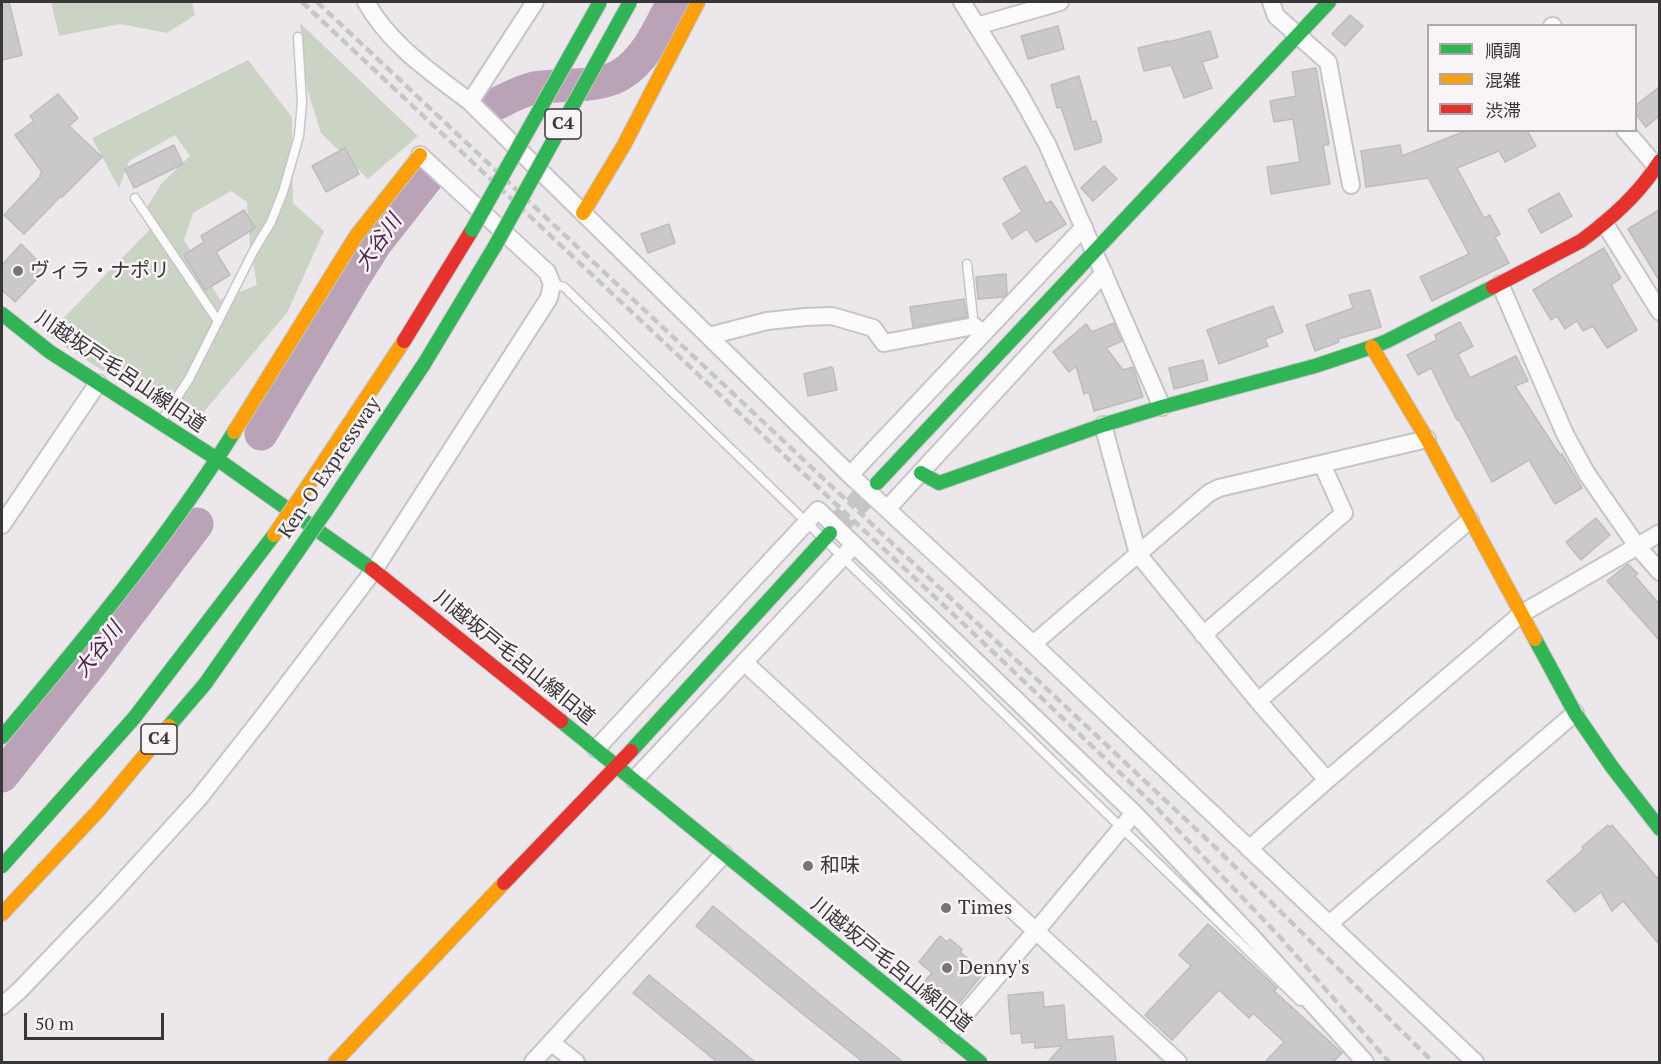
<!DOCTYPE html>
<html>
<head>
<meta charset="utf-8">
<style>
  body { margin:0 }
  #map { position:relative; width:1661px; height:1064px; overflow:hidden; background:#ebe7ea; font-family:"PT Serif","Noto Sans JP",serif }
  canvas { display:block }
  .frame { position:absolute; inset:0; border:3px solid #383638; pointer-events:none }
  .legend { position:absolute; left:1427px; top:24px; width:210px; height:108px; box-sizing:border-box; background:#faf3f8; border:2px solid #aca7ab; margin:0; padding:8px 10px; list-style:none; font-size:18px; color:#383638 }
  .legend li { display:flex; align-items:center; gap:12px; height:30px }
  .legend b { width:30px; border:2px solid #aca7ab }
  .scale { position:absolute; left:24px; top:1013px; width:140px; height:27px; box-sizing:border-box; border:3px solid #383638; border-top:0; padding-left:8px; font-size:18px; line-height:21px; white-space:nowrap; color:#383638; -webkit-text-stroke:4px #faf3f8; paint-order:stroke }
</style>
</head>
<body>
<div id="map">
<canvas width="1661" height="1064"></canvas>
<div class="frame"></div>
<ul class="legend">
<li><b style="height:8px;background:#30b455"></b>順調</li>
<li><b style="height:8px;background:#ff9f0a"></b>混雑</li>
<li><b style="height:8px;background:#e5322d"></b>渋滞</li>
</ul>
<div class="scale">50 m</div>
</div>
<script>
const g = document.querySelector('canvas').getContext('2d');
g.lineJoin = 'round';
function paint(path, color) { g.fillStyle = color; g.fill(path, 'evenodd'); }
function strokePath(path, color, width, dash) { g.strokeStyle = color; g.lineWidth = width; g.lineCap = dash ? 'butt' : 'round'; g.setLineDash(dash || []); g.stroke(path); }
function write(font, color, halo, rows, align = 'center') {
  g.font = font + ' "PT Serif","Noto Sans JP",serif'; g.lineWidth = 5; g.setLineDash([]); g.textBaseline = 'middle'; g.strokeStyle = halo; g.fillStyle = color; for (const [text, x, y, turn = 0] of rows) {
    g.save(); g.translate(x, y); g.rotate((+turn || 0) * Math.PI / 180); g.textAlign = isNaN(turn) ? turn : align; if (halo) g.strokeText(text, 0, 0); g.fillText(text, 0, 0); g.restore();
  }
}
const green = new Path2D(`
  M51,2H192L195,15L167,33L120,24L59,36Z
  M300,23L418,136L368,179L321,133L307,88Z
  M248,60L292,117L293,203L324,231L287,313L191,427L47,335L156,223L146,209L161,184L190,156L175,135L129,161L119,188L92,138ZM231,191L247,202L250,246L257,285L220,300L184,240L193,213Z`);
const river = new Path2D(`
  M496,104C508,98 521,91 534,88C559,84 599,88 620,75C646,60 660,27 673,2
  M261,434L352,281L376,243L427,178
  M2,776L91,664L197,524`);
const building = new Path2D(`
  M2,2H9L22,55L2,60Z
  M1350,15L1363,26L1345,46L1332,34Z
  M1058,26L1064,49L1028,59L1021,36Z
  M1210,31L1218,57L1202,62L1212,88L1184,98L1171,65L1144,71L1138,48L1168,41V42Z
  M1316,68L1329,144L1323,146L1330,184L1271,194L1267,167L1300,162L1293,119L1274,122L1270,101L1296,96L1292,72Z
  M1079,76L1092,122L1096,121L1101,136V142L1075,150L1061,107L1057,108L1051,85Z
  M1659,87V116L1646,127L1635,113V106Z
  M58,94L78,118L69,126L102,157L62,197L61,196L24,234L4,215L41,176L40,175L42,172L15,135L34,121L30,116Z
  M1468,130H1527L1536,146L1505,162L1499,151L1457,168L1484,218L1490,215L1500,234L1495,237L1509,263L1432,301L1420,277L1469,254L1428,178L1366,187L1361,151L1400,145L1402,156Z
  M174,145L183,164L134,188L125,169Z
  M345,148L359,174L326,192L312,166Z
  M1026,166L1046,204L1051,201L1066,224L1036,242L1027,229L1012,239L1003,224L1022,212L1003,178Z
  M1104,166L1117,179L1093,201L1081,188Z
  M1559,193L1572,216L1541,233L1528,210Z
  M244,210L255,228L216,252L230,275L205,290L184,255L204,242L201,236Z
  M1659,210V280L1628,229Z
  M669,224L675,243L648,253L641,234Z
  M21,244L46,269L15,302L2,290V265Z
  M1604,248L1621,278L1611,285L1637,330L1607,348L1593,326L1583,331L1577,321L1565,329L1557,316L1551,320L1533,290Z
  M1006,274L1007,293L1004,297L978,299L976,277Z
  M1370,290L1381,327L1338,339L1339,342L1315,351L1306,325L1353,308L1349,295Z
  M964,299L967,317L913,327L910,307Z
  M1273,306L1283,332L1265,339L1268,346L1219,364L1207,330Z
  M1460,322L1473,346L1458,354L1470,378L1516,356L1528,381L1515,386L1560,455L1562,454L1582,488L1555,504L1529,460L1492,482L1459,420H1457L1431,368L1418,375L1407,355L1437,340L1435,335Z
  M1114,323L1122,341L1106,348L1123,370L1133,367L1143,397L1094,411L1089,392L1084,394L1076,366L1069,372L1053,352L1086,324L1092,332Z
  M1203,360L1208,380L1174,389L1169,368Z
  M831,367L833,368L837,390L808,396L804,374Z
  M1596,518L1610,535L1581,560L1566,542Z
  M1628,564L1638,574L1635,576L1659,604V640L1607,581Z
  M1608,825L1609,827L1612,825L1659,880V944L1623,901L1612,911L1601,892L1575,912L1547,881L1584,849L1582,847Z
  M713,906L830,1003L903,1062H863L804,1015L696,926Z
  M1208,924L1277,988L1274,991L1342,1053L1333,1062H1265L1284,1042L1253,1013L1249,1018L1219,990L1172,1040L1145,1015L1191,966L1179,955Z
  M940,936L947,942L950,939L962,949L960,952L984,972L956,1007L925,981L932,973L919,962Z
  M649,975L755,1062H717L633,993Z
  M1043,992L1044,1007L1064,1005L1067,1040L1113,1036L1116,1062H1048L1062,1046L1035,1048V1042L1022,1043L1021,1033L1011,1034L1008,995Z`);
const secondaryTunnel = new Path2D(`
  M830,533L877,483`);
const lane = new Path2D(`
  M135,198L218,321
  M967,264L974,326
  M552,284L564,287L1300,1001
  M162,420L189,379L253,252L271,222L283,192L299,136L302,102L298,37`);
const street = new Path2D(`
  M366,2C390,45 431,72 470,102
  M535,2L470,102L850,475
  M962,2L1020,95L1047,144L1162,407
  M1271,2L1276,16L1328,62L1351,185
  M977,26L1060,2
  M1552,26H1553
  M1625,130L1656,166
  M1605,224L1660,312
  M1084,227L850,475L1033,644L1475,1062
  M1500,284L1565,434L1587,474L1637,546L1660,572
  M709,336L767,321L805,317L832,316L873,328L884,343L974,326L983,333
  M1103,425L1138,554L1258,701L1327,780
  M887,509L1104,273
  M2,525L98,383
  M1203,635L1344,513L1322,464
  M1033,644L1209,493L1219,488L1427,439
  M744,662L1178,1062
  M1258,701L1470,520
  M596,749L818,510L1134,813L1253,938L1365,1062
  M634,780L854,545
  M1249,849L1327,780L1521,614L1660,533
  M1329,924L1575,713
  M2,1006L19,991L107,899L199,798L265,714L374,570L549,298L552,284L547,272L420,155
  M947,1035L1036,931L1134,813
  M552,1043L576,1062
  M533,1062L724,854`);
const fast = new Path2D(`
  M2,314L50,352L217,459L372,569
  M921,473L939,483L1103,425L1162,407L1315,366L1372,347L1387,341L1493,287
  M877,483L1329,2
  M325,512L424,364L495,246
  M1535,639L1575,713L1612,767L1660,829
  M561,721L980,1062
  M169,726L205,684L298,551
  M2,737C84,639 167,540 234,432
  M631,751L830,533
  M2,866L134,718L274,535`);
const slow = new Path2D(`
  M583,213L624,145L698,2
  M1372,347L1427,439L1535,639
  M234,432L356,236L420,155
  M303,493L404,341
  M2,914L99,810L169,726
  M335,1062L504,883`);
const jam = new Path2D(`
  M1493,287L1581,241C1612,218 1639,194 1660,161
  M404,341L472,230
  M372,569L561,721
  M504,883L631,751`);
const rail = new Path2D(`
  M302,2L970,630L1155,806L1281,938L1389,1062
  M317,2L1215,847L1433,1062`);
const fastBridge = new Path2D(`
  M472,230L600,2
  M495,246L630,2
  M298,551L325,512`);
const slowBridge = new Path2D(`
  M274,535L303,493`);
const markers = [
  [18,271,6,"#777476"],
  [808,866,6,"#777476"],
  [946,908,6,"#777476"],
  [947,968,6,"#777476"]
];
const shields = [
  [563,124,36],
  [159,739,36]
];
const shieldNames = [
  ["C4",563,124],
  ["C4",159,739]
];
const poiNames = [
  ["ヴィラ・ナポリ",30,271],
  ["和味",820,866],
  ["Times",958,908],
  ["Denny's",959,968]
];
const streetNames = [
  ["川越坂戸毛呂山線旧道",120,372,34],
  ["Ken-O Expressway",330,468,-56],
  ["川越坂戸毛呂山線旧道",514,658,39],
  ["川越坂戸毛呂山線旧道",891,965,39]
];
const waterNames = [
  ["大谷川",379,243,-55],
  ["大谷川",99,650,-52]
];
paint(green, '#cbd4c4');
strokePath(river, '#bba3b7', 33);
paint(building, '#cbc8ca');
strokePath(building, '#bebbbd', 1.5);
strokePath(secondaryTunnel, '#c7c4c6', 24, [24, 12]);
strokePath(lane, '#c7c4c7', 11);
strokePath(street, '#c7c4c7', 20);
strokePath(fast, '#c7c4c7', 16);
strokePath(slow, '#c7c4c7', 16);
strokePath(jam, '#c7c4c7', 16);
strokePath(lane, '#fcfbfc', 8);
strokePath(street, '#fcfbfc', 16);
strokePath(fast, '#30b455', 14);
strokePath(slow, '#ff9f0a', 14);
strokePath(jam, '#e5322d', 14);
strokePath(rail, '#c7c6c7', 4.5, [9, 4.5]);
strokePath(fastBridge, '#c7c4c7', 16, []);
strokePath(slowBridge, '#c7c4c7', 16, []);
strokePath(fastBridge, '#30b455', 14);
strokePath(slowBridge, '#ff9f0a', 14);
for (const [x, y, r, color] of markers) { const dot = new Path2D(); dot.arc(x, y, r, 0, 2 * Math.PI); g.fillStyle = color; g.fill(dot); strokePath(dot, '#faf3f8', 2); }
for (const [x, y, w] of shields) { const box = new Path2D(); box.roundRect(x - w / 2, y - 15, w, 30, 4.5); g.fillStyle = '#faf3f8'; g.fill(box); strokePath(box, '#383638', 1.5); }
write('bold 18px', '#383638', null, shieldNames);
write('20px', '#383638', '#faf3f8', poiNames, 'left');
write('20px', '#383638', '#faf3f8', streetNames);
write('italic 21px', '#4f2348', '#faf3f8', waterNames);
</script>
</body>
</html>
